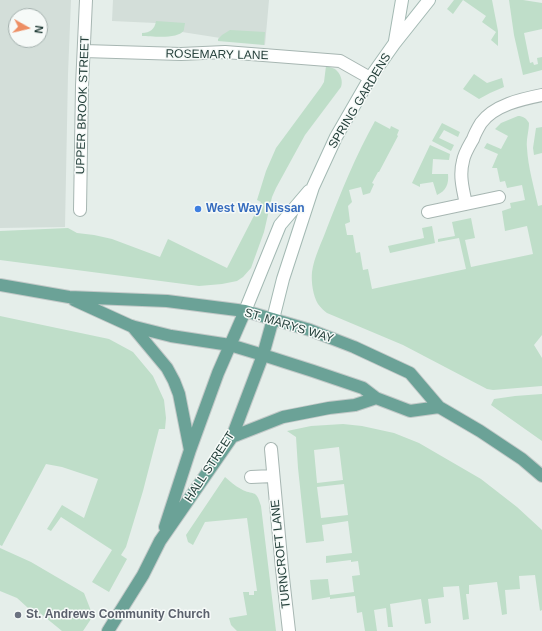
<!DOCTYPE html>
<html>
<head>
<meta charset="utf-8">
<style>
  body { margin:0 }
  #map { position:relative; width:542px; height:631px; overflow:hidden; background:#e5eeea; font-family:Helvetica,sans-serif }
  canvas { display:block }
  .north { position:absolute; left:8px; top:8px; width:40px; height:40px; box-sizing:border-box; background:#f6faf8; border:1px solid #a2afac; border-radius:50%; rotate:98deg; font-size:11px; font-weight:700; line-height:16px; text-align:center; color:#243f3a }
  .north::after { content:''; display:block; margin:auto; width:14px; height:18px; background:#ed8e63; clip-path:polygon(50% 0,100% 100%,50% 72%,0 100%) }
</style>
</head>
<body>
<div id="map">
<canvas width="542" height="631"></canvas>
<div class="north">N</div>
</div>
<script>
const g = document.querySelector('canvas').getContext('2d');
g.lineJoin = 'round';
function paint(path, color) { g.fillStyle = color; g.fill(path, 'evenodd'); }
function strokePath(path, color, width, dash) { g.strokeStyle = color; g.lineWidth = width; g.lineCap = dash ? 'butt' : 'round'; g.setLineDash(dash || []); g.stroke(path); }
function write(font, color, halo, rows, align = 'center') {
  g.font = font + ' Helvetica,sans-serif'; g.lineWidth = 3; g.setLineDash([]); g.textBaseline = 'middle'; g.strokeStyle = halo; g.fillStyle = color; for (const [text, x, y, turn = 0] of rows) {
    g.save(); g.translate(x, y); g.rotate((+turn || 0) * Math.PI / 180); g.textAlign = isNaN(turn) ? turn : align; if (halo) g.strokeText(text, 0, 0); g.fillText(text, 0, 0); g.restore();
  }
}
const built = new Path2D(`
  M0,0H71L68,74L65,227L0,228ZM16,16H40V40H16Z
  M113,0H269L265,45L182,32L177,24L112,21Z`);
const green = new Path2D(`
  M454,0H492L498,31V46L491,40L496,32L482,22L486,16L463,0L453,14L447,9Z
  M509,0H523L542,3V29L524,33L530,63L533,62L534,65L538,64L537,58L542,57V70L523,75L514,35Z
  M156,21L185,23C185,24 184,28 184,30C178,40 152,36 142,36V33C150,33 155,29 156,21Z
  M230,30L265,32L264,45L218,41V39L222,35Z
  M326,66C329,67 333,68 335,69C341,74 343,81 341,87L305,135L276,188L272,197L264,232L251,268L243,277L237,281L222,284L199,286L0,260V231L68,228L77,233L94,235L112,239L160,257L168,239L227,268L261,202L257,200L266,171L276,148L321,87L324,82Z
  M474,74L487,83L502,78L504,87L490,93L479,99L463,89Z
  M518,116C523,116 526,118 529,123C529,131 526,139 527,148C528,167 534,187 538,206L542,205V335L534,345L542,358V386L493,390L487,389L403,345L327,313C324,311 321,308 318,304C313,296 311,282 312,272C314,257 322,242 327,228C341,192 356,155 375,121L390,129L391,126L399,130L397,135L398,136L379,172H378L372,183L374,184L370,193L363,195L361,187L349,190L352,202L348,206L350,222L345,224L347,235H353L356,253L360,252L363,270L368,269L372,289L466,269L459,238L438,242V239L455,236L452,222L471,218L475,238L465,240L471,267L533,254L527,226L505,231L502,211L511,208L510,203L525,200L522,185L507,188L505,181L500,182L497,168H492L498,154L484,148L487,143L501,149L508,136L495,129L501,123Z
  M442,123L460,132L458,137L444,130L439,138L454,145L451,151L432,141Z
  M542,127V153L534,155L533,148L536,128Z
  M430,145L450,154L449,160L433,159L432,174H448C449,184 446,191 437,195L433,182L420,184V187L412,183Z
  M432,226L435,243L390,253L388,246L424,238L422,228Z
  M0,316L109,339L133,352L153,376L164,400L166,418L165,429H159L143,491L126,547L121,555L127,559L109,592L92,582L112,550L61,517L51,531L47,529L62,505L84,518L98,479L62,467L46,464L2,546L0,545Z
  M542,394V441L491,405L494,399L515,396Z
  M343,424L362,426L394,433L419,443L481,479L517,507L542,530V610L540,611L535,575L519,576L520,589L505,590L507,614L502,615L497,582L469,585V594H466L469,619L463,620L459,586L443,587L444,597L428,599L431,623L425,624L421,599L390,604L393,627H388L386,608L374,610L377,631H365L362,612L357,613L355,596L330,599V597L312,600L310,580L328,579L330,595L354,592L352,576L360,575L358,561L351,562V560L326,563V556L352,553L348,521L322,525L324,541L306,543L298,468L296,437L287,431L311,426ZM339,447L343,480L317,483L314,450ZM344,484L348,515L321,518L317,487Z
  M225,477C230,481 235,486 241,489C253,496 256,488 261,506L276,631H237L231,625L229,618L247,615L243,592H249V595H254V591H257L247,518L205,522L193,545L188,542L186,535Z
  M0,548L31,562L84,593L93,616L83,631H62L40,613L37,616L17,598L0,591Z`);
const minor = new Path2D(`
  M84,51L181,54L225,52L340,61L370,78
  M466,204C463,190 459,175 463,161C464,154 469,146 473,139C475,133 478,128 481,123C494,105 522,99 542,95
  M80,210L82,86L86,0
  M428,212L499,197
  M271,449L282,569L289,631
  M251,477L273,476`);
const secondary = new Path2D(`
  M395,41L402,0
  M245,311L280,225L309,191
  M273,319L283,279L313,187L336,137L370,78L394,44L429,0`);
const primary = new Path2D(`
  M0,285L69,297L167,301L245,311L310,330L354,347L410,373L439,407L480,431L522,459L542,476
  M74,300L131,326L171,336L230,345L263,355L313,371L363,388L376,398L410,411L439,407
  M132,326L167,368L174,381L179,394L190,450
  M232,437L283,417L329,408L355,405L376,398
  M165,527L190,450L218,373L245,311
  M108,631L143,575L160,541L232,437L263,355L273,319`);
const markers = [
  [198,209,4,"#3f7fe0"],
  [18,615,4,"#6b7280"]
];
const streetNames = [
  ["ROSEMARY LANE",217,55,1],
  ["SPRING GARDENS",360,101,-59],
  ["UPPER BROOK STREET",83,105,-88],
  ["ST. MARYS WAY",289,326,17],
  ["HALL STREET",210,467,-57],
  ["TURNCROFT LANE",281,554,-96]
];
const shopNames = [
  ["West Way Nissan",206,209]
];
const worshipNames = [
  ["St. Andrews Community Church",26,615]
];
paint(built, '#d3ded9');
paint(green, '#bfdec9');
strokePath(minor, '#a7b6b2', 14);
strokePath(secondary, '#a3b9b3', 14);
strokePath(primary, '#c2c9c8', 14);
strokePath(minor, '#fff', 12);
strokePath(secondary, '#fff', 12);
strokePath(primary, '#6ba297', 12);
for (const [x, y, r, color] of markers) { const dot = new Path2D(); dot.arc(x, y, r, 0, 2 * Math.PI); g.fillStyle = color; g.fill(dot); strokePath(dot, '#f6faf8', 1.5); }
write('12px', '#243f3a', '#f6faf8', streetNames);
write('bold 12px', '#366cbe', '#f6faf8', shopNames, 'left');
write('bold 12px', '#5b616d', '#f6faf8', worshipNames, 'left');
</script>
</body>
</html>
